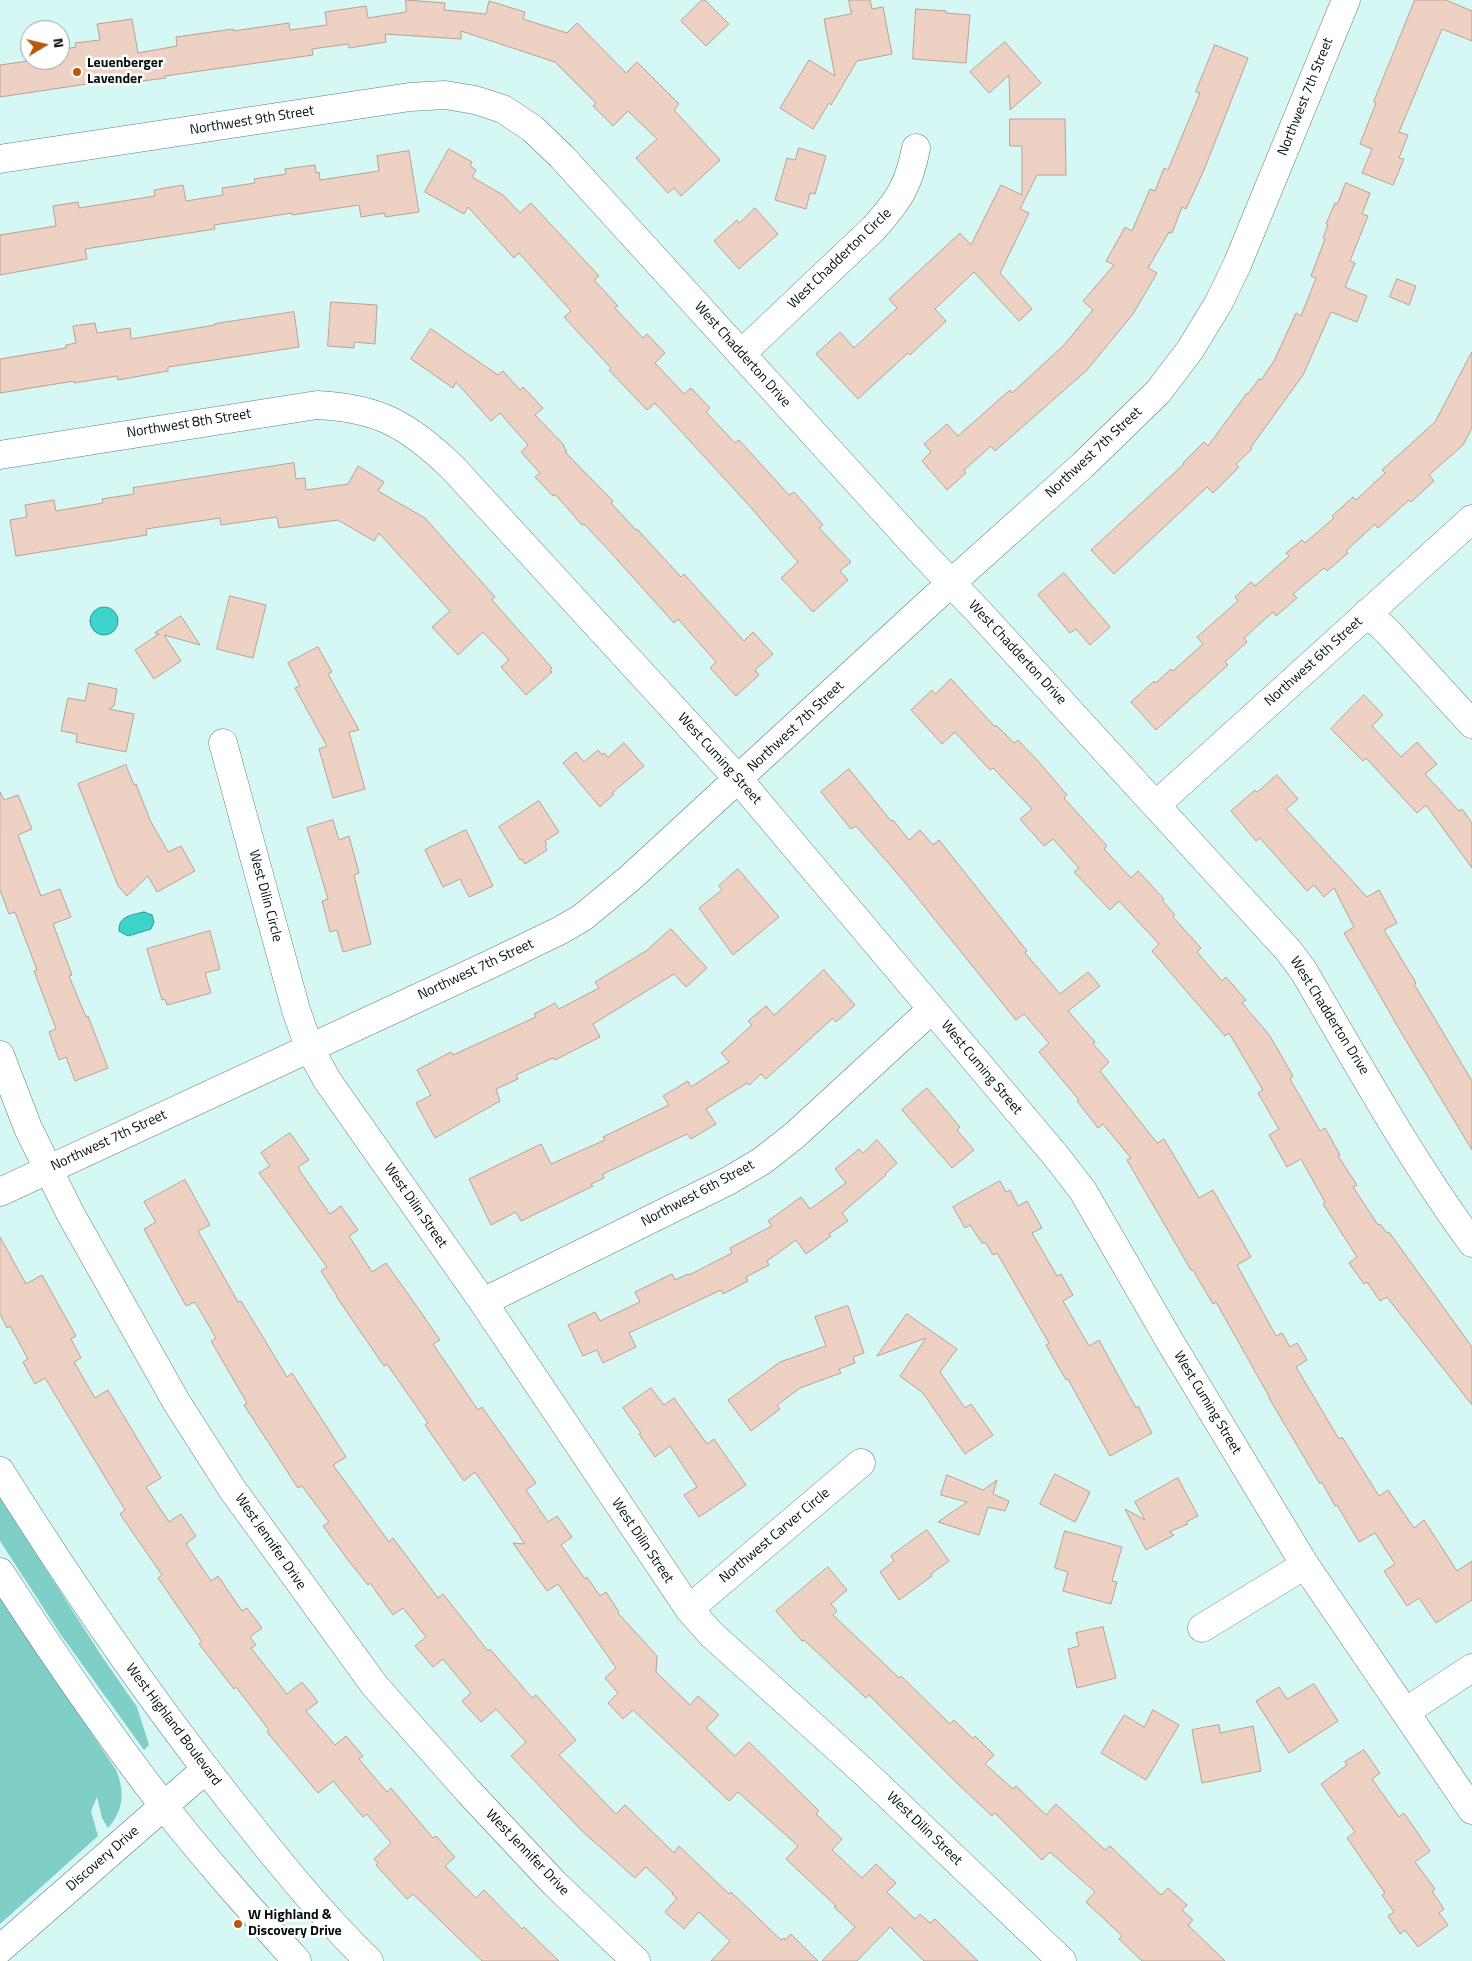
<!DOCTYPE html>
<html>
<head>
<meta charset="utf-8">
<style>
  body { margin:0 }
  #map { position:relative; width:1472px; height:1961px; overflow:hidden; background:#d5f8f4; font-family:"Titillium Web",sans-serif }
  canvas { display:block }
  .north { position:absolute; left:20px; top:20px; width:50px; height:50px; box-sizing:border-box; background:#fff; border:1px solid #9a9f9e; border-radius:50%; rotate:81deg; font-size:14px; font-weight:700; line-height:20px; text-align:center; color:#030e0d }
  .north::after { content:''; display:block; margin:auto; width:18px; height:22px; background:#b7580c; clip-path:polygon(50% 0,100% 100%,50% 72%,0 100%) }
</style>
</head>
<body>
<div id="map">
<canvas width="1472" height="1961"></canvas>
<div class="north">N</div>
</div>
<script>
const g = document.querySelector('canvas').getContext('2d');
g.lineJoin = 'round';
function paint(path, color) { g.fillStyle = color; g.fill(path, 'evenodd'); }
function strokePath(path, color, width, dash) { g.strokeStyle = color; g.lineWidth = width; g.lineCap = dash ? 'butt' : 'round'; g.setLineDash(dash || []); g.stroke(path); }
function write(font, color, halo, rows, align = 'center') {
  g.font = font + ' "Titillium Web",sans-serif'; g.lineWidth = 5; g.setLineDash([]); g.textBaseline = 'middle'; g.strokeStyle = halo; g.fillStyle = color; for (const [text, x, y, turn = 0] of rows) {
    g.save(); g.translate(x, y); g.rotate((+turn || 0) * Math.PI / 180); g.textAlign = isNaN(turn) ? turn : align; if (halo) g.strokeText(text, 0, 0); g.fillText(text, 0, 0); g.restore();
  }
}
const green = new Path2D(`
  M0,1498L103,1658L137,1707L149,1745L144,1750L61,1635L0,1541Z
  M0,1596L116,1770C125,1791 124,1810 108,1828L102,1818L97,1797L91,1811L98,1836L0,1924Z`);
const water = new Path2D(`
  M90 621a14 14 0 1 1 28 0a14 14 0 1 1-28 0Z
  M144,912L152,915L154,922L151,929L128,936L119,931C118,916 132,915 144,912Z`);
const building = new Path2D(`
  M406,0L445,3L444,10L486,14L489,1L525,12L523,19L567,33L577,23L626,73L637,62L679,104L674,110L720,160L681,196L674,188L668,193L636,158L657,139L628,111L613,126L593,106L596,103L555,62L461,31V39L385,34L386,42L349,48L348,44L312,49L313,55L165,76L166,78L135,82V79L107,84V81L0,97V65L28,61L27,55L30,54V60H60V50L76,47L75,43L100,40L97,24L132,19L138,53L177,46L176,37L233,29V31L289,23L290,30L327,25L325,12L366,6L368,18L406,12Z
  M702,0H705L729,24L706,46L681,21Z
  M849,0H870L872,9L883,7L892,54L857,61L831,105L829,103L813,129L780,108L809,60L835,76L824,19L851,14Z
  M1415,0H1446L1472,11V41L1442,29L1399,132L1408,135L1399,158L1404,159L1393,185L1362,173L1372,149L1360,144L1376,103L1374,102Z
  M916,9L946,11V13L970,15L966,63L913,59Z
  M1005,42L1041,83L1010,110L1009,75L989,93L970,72Z
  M1215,45L1248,58L1204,170L1186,209L1182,207L1172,233L1169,232L1148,268L1157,273L1133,314L1087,370L995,451L991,446L964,470L966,473L947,490L922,461L931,452L924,444L947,424L958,436L1010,390L1012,393L1064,345L1093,310L1083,301L1114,265L1106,261L1125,227L1132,231L1150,189L1155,191L1164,168L1168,170L1200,93L1196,92Z
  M1010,119H1065L1066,175H1037L1020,209L1029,213L1000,273L1032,309L1019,321L974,272L935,309L946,321L910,355L908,353L858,399L816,354L840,332L854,348L897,308L889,299L960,233L971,245L1001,185L1022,195V146H1010Z
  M799,148L826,156L815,194L810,193L806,209L775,200L787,158L795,160Z
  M449,149L472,162L470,166L476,170L472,177L503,195L520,213L531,203L599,276L594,280L618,306L615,308L643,338L647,334L665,353L655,363L684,394L691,388L710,408L706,412L735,443L739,440L789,495L794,492L823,525L819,528L851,562L840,571L848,580L813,612L781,578L798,562L746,502L655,403L647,410L609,370L611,368L564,317L571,311L519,253L514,258L468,207L464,214L425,192Z
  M409,151L419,212L385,217V213L361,217L359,205L292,215V213L214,225L215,229L85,249L87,259L0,275V235L56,226L53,206L78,202L79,208L155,196L154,190L183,185L186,201L223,195L222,188L255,183L254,179L286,174L285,169L315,165L316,173L319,172L320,180L379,171L377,156Z
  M1346,183L1370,193L1362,214L1368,216L1350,261L1355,263L1345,287L1367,296L1357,322L1331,312L1303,375L1251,447L1252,449L1236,464L1239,467L1213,493L1207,487L1114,574L1091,550L1184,464L1183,463L1204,442L1208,446L1247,393L1248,394L1259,379L1261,380L1274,361L1296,313L1301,316L1316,278L1311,276L1325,239L1323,238L1328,225L1326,224L1335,203L1337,204Z
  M755,208L778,234L739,269L714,241L737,220L739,223Z
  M1397,279L1416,286L1409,305L1390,297Z
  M331,302L377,305L375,344L354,342V348L328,346Z
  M294,312L299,347L168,367V371L118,380L117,376L74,383V381L0,393V359L66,348V345L76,343L73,326L95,323L97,333L130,328L131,339L215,325V324Z
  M431,329L498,375L503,371L520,390L523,387L543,408L535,415L564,445L563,446L567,451L565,452L613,501L611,503L636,530L637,529L681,577L684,574L744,641L753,632L773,654L755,670L759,675L736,696L710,668L716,662L678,619L674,623L603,544L584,524L582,525L555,494L553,496L535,477L540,473L521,452L528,445L500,413L491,421L456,382L453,388L411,359Z
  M1472,352V428L1463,445L1429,475L1434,481L1411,502L1409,500L1378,528L1375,524L1346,551L1348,553L1327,571L1324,568L1293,594L1297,598L1276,616L1273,612L1244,638L1247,642L1225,662L1228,665L1156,730L1131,702L1154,681L1156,683L1171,669L1173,671L1203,644L1197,637L1238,601L1235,597L1251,582L1255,586L1289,556L1286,553L1302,540L1305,543L1334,518L1332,516L1353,497L1356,500L1385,473L1382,470L1435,422Z
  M294,463L296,479L305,478L306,490L348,484L358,466L384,482L378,491L425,518L495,597L492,600L552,668L550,670L552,672L526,695L501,667L509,660L483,632L458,655L432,627L450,611L379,533L374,541L338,520L279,528L277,517L221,525L220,518L146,529L147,535L16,556L10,520L27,517L25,505L54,500L56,511L103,503L102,499L134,494L133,488Z
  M1064,573L1110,627L1090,645L1076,629L1070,633L1038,595Z
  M230,596L266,605L253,658L217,649Z
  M181,616L200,645L164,635L181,661L154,679L135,650L159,634L155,633Z
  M318,647L332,672L328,674L359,730L349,732L365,789L333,798L319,749L327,746L295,688L300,686L288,663Z
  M951,679L995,727L996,725L1014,743L1018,740L1038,761L1067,795L1064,798L1107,846L1104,849L1131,878L1138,871L1164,899L1162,900L1175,915L1173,917L1201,948L1197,952L1222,981L1226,977L1246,1000L1242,1003L1270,1036L1293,1076L1290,1079L1320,1131L1325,1128L1340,1155L1338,1156L1357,1185L1353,1187L1378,1225L1380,1224L1387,1233L1389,1232L1472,1347V1405L1387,1297L1380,1301L1367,1282L1364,1284L1349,1263L1357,1257L1323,1204L1325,1202L1301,1159L1287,1167L1269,1135L1279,1129L1258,1093L1263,1090L1229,1033L1225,1036L1152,951L1159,944L1119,901L1110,910L1074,872L1079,868L1053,839L1044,846L1020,819L1032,809L993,768L990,770L955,732L942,744L911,710L932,690L935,694Z
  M89,683L117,689L114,706L109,709L134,714L126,752L76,742L77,734L61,731L68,698L85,701Z
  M1364,695L1383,715L1372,726L1401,757L1417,742L1437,764L1425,774L1459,811L1462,809L1472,823V868L1426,805L1417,813L1366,758L1363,761L1331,729Z
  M624,743L644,766L612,793L614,794L600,807L563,763L576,752L584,762L598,750L602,755L604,753L608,757Z
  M126,765L134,785L136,784L150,820L168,852L181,846L195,871L157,892L148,876L127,896L118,886L78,784Z
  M849,769L891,821L893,820L909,840L920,830L933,845L939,840L1027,951L1025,953L1060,994L1088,972L1100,986L1068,1011L1095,1042L1093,1044L1109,1062L1100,1071L1157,1143L1164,1139L1199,1198L1213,1190L1251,1257L1237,1265L1276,1336L1282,1333L1290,1347L1297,1343L1307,1360L1296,1367L1339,1439L1342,1437L1379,1496L1388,1490L1414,1528L1424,1520L1457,1571L1472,1561V1600L1436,1623L1419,1598L1407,1606L1384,1571L1395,1564L1375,1533L1359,1542L1337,1505L1335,1506L1322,1482L1320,1484L1269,1398H1270L1216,1302L1213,1304L1193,1270H1191L1127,1160L1131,1158L1103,1124L1098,1128L1077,1101L1079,1100L1039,1052L1049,1043L1024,1014L1016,1020L903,880L856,826L851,829L821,792Z
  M1277,775L1298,799L1286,809L1367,897L1379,890L1397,923L1384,930L1416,983L1414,984L1472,1081V1150L1402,1034L1344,933L1354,927L1334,888L1324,897L1314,885L1307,891L1260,838L1256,841L1231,811L1255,790L1257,792Z
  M0,792L4,800L18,795L32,829L18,835L41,896L60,889L71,917L53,924L72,975L69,976L86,1017L88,1016L108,1068L75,1081L66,1057L59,1060L49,1032L56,1029L34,971L37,970L15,912L9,914L0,890Z
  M539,801L559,832L545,841L547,844L545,846L547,850L525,864L522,859L520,860L499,827Z
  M333,820L339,840L349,836L359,873L354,875L371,944L343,952L337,930L330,932L322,901L328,899L307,828Z
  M466,830L493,886L469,897L460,879L443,887L425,850Z
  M738,869L779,917L733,955L699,908L722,890L719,886Z
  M671,929L707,968L686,987L674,974L593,1024L600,1037L555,1060L553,1058L516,1075L518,1079L496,1089L500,1101L435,1138L416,1103L431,1095L417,1070L451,1052L453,1055L536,1017L534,1014L555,1003L559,1009L599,988L595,982L646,951Z
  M210,931L220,969L205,973L211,993L167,1005L165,999L162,1000L147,949Z
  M824,970L855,1005L836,1022L833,1018L766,1079L761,1074L749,1085L747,1083L706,1109L716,1124L691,1139L687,1134L603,1174L604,1178L591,1184L593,1186L521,1221L516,1212L491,1225L469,1179L541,1144L551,1164L605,1140L603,1137L669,1105L663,1096L688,1081L691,1087L729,1062L721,1053L752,1025L748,1021L766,1006L774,1015Z
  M927,1088L960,1127L957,1130L974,1150L952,1168L902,1110Z
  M290,1133L309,1160L298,1167L302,1174L330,1214L341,1206L358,1230L349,1236L372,1272L386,1263L413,1301L440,1340L433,1344L478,1410L482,1407L536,1483L526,1490L548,1522L557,1516L572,1537L561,1545L585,1579L587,1577L600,1596L606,1592L619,1612L618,1613L657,1656L656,1672L690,1705L698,1696L719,1715L706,1728L735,1756L749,1742L819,1811L816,1814L842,1839L832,1850L862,1878L876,1864L896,1883L887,1892L915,1919L920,1914L930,1923L935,1919L978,1961H924L890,1927L857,1961H822L855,1927L834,1907L836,1906L786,1859L798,1846L738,1792L729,1801L633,1710L623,1719L608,1703L618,1693L605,1678L616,1668L558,1584L547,1591L513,1543L525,1544L475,1472L464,1481L425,1425L428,1423L387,1364L384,1366L336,1296H337L321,1271L327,1267L259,1173L270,1166L261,1153Z
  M877,1140L897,1163L885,1174L886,1175L842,1213L848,1221L829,1234L831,1236L806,1254L796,1240L767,1261L769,1265L746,1277L748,1281L723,1294L721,1290L629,1333L636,1347L603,1363L597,1350L583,1356L568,1325L595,1312L600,1321L640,1302L635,1292L672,1274L675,1280L688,1274L689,1275L732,1253L730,1248L772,1226L768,1221L801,1197L810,1209L846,1183L835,1169L859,1149L863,1153Z
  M185,1180L210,1225L198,1231L238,1302L241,1301L287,1377L292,1373L346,1457L333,1465L389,1542L393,1538L438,1598L443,1594L488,1651L490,1649L532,1698L536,1695L576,1740L559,1755L616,1814L625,1805L674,1853L679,1846L729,1894L731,1892L781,1940L784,1938L785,1940L791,1934L818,1961H711L730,1941L699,1912L684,1929L665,1912L677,1898L672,1894L673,1893L646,1867L635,1878L582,1831L511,1756L526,1742L496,1709L481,1722L462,1701L471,1693L443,1659L433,1667L415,1646L426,1637L403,1608L393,1615L370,1583L368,1585L348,1560L323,1526L329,1522L302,1486L298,1488L244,1405L247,1403L211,1341L216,1338L195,1302L186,1306L144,1229L156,1222L144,1202Z
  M1000,1181L1006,1192L1010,1190L1018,1206L1027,1201L1042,1228L1032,1233L1057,1276L1061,1274L1073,1295L1063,1301L1089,1346L1099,1340L1136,1408L1138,1406L1152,1433L1110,1456L1068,1379L1066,1380L1046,1345L1049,1343L997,1253L993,1255L986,1243H982L970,1225L965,1228L953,1207Z
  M0,1237L26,1284L42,1275L76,1336L71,1339L81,1358L74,1362L95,1398L108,1390L161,1478L146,1487L169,1522L181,1514L196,1536L186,1544L211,1581L218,1576L242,1611L247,1608L262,1628L250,1637L256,1645L251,1648L287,1694L302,1682L318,1702L306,1711L335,1745L346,1736L363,1756L359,1759L387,1792L391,1788L433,1838L436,1836L455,1857L445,1866L476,1898L484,1890L522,1929L524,1927L559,1961H482L413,1894L407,1899L376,1865L378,1863L374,1859L391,1843L367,1814L363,1817L333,1781L318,1793L267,1732L269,1730L236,1687L234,1689L199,1644L202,1642L158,1578L162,1575L120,1514L125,1510L45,1378L35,1384L23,1362L28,1359L10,1326L7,1328L0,1314Z
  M848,1306L864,1353L853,1357L855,1363L839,1369L841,1373L800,1388L777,1405L780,1409L751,1431L728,1400L780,1362L826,1346L815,1317Z
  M907,1314L957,1349L940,1372L965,1408L971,1404L993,1435L965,1454L923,1393L900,1376L926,1338L877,1356Z
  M651,1388L664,1405L674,1398L707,1444L714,1439L746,1485L699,1517L684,1495L697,1487L670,1446L655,1457L639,1434L641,1433L623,1408Z
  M1055,1474L1090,1492L1075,1522L1040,1504Z
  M947,1475L983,1490L997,1480L993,1494L1009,1501L1005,1511L988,1507L979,1535L938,1522L967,1502L941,1495Z
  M1178,1478L1198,1516L1186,1522L1188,1524L1169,1532L1174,1535L1146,1550L1125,1509L1145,1520L1135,1502Z
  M927,1530L949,1561L931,1574L932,1576L899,1600L880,1572L894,1561L891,1556Z
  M1065,1531L1122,1547L1112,1581L1117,1582L1111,1604L1063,1591L1068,1572L1055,1568Z
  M828,1567L847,1590L831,1604L837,1611L833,1615L899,1678L901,1676L950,1724L954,1720L973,1739L975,1736L994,1755L985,1764L1013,1789L1016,1786L1046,1815L1056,1804L1105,1850L1110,1846L1161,1895L1168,1888L1187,1905L1182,1910L1193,1920L1188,1925L1225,1961H1142L1119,1939L1122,1936L1086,1902L1095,1892L1050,1852L1042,1860L995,1813L992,1816L958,1784L869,1695L866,1698L804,1640L802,1641L776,1611Z
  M1103,1627L1116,1678L1077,1688L1068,1649L1079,1646L1076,1633Z
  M1314,1684L1338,1721L1289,1753L1256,1701L1279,1687L1287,1699Z
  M1153,1710L1179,1725L1146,1780L1101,1753L1124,1715L1144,1727Z
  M1219,1725L1220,1733L1253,1726L1261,1771L1202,1783L1192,1730Z
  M1364,1750L1380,1773L1372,1779L1399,1817L1404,1813L1430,1851L1415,1862L1435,1889L1432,1891L1444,1909L1439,1913L1448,1925L1418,1947L1405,1930L1400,1934L1388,1916L1394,1912L1382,1895L1385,1893L1347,1838L1355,1832L1321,1784L1347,1765L1345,1762Z`);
const minor = new Path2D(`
  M0,159L410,97L445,95L475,100L503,109L533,129L562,157L927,558L978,611L1288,950L1303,970C1357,1062 1409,1157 1472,1243
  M741,354L874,228C899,200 909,185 916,148
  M0,455L317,405C379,408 408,425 452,467L739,780L1056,1156L1083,1191L1169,1340L1305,1565L1472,1810
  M1367,613L1388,632L1472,724
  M223,743L296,1010L309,1047L327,1080L483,1302L689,1609L711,1634L864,1772L1062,1961
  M1156,805L1472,519
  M0,1055L28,1128L70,1213L177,1403L232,1489L375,1686L468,1791L555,1884L636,1961
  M0,1192L493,963L561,930L583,917L629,879L930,602L1083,465L1158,392L1190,350L1218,304L1237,265L1346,0
  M483,1302L728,1181L762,1161L795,1135L932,1009
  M689,1609L861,1463
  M1202,1628L1305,1565
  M1405,1712L1472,1668
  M0,1949L206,1769`);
const major = new Path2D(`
  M0,1471C71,1584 147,1695 230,1800C274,1856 318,1911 369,1961
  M0,1572C51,1651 105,1730 163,1805C205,1859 251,1910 297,1961`);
const markers = [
  [77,72,5,"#b7580c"],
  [238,1924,5,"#b7580c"]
];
const poiNames = [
  ["Leuenberger",87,64],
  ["Lavender",87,80],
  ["W Highland &",248,1916],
  ["Discovery Drive",248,1932]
];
const streetNames = [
  ["Northwest 7th Street",1306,97,-68],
  ["Northwest 9th Street",252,121,-9],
  ["West Chadderton Circle",840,259,-44],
  ["West Chadderton Drive",742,355,48],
  ["Northwest 8th Street",189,424,-9],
  ["Northwest 7th Street",1094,453,-43],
  ["West Chadderton Drive",1017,653,47],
  ["Northwest 6th Street",1314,662,-42],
  ["Northwest 7th Street",796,727,-43],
  ["West Cuming Street",719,759,48],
  ["West Dilin Circle",265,896,75],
  ["Northwest 7th Street",476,970,-25],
  ["West Chadderton Drive",1329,1016,58],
  ["West Cuming Street",981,1068,50],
  ["Northwest 7th Street",109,1141,-25],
  ["Northwest 6th Street",698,1194,-28],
  ["West Dilin Street",415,1206,55],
  ["West Cuming Street",1207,1403,59],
  ["Northwest Carver Circle",775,1536,-40],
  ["West Dilin Street",642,1541,56],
  ["West Jennifer Drive",270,1542,55],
  ["West Highland Boulevard",173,1725,53],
  ["West Dilin Street",924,1829,44],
  ["West Jennifer Drive",527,1853,46],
  ["Discovery Drive",103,1859,-41]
];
paint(green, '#7fcfc7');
paint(water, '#3dd5cb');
strokePath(water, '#2c9992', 1);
paint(building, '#edd2c3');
strokePath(building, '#baa092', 1);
strokePath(minor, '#5f7f7b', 29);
strokePath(major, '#5f7f7b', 29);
strokePath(minor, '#fff', 28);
strokePath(major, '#fff', 28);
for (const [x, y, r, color] of markers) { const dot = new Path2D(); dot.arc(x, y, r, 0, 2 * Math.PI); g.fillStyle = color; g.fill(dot); strokePath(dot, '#fff', 2); }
write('bold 14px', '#030e0d', '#fff', poiNames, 'left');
write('14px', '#030e0d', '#fff', streetNames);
</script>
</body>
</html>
